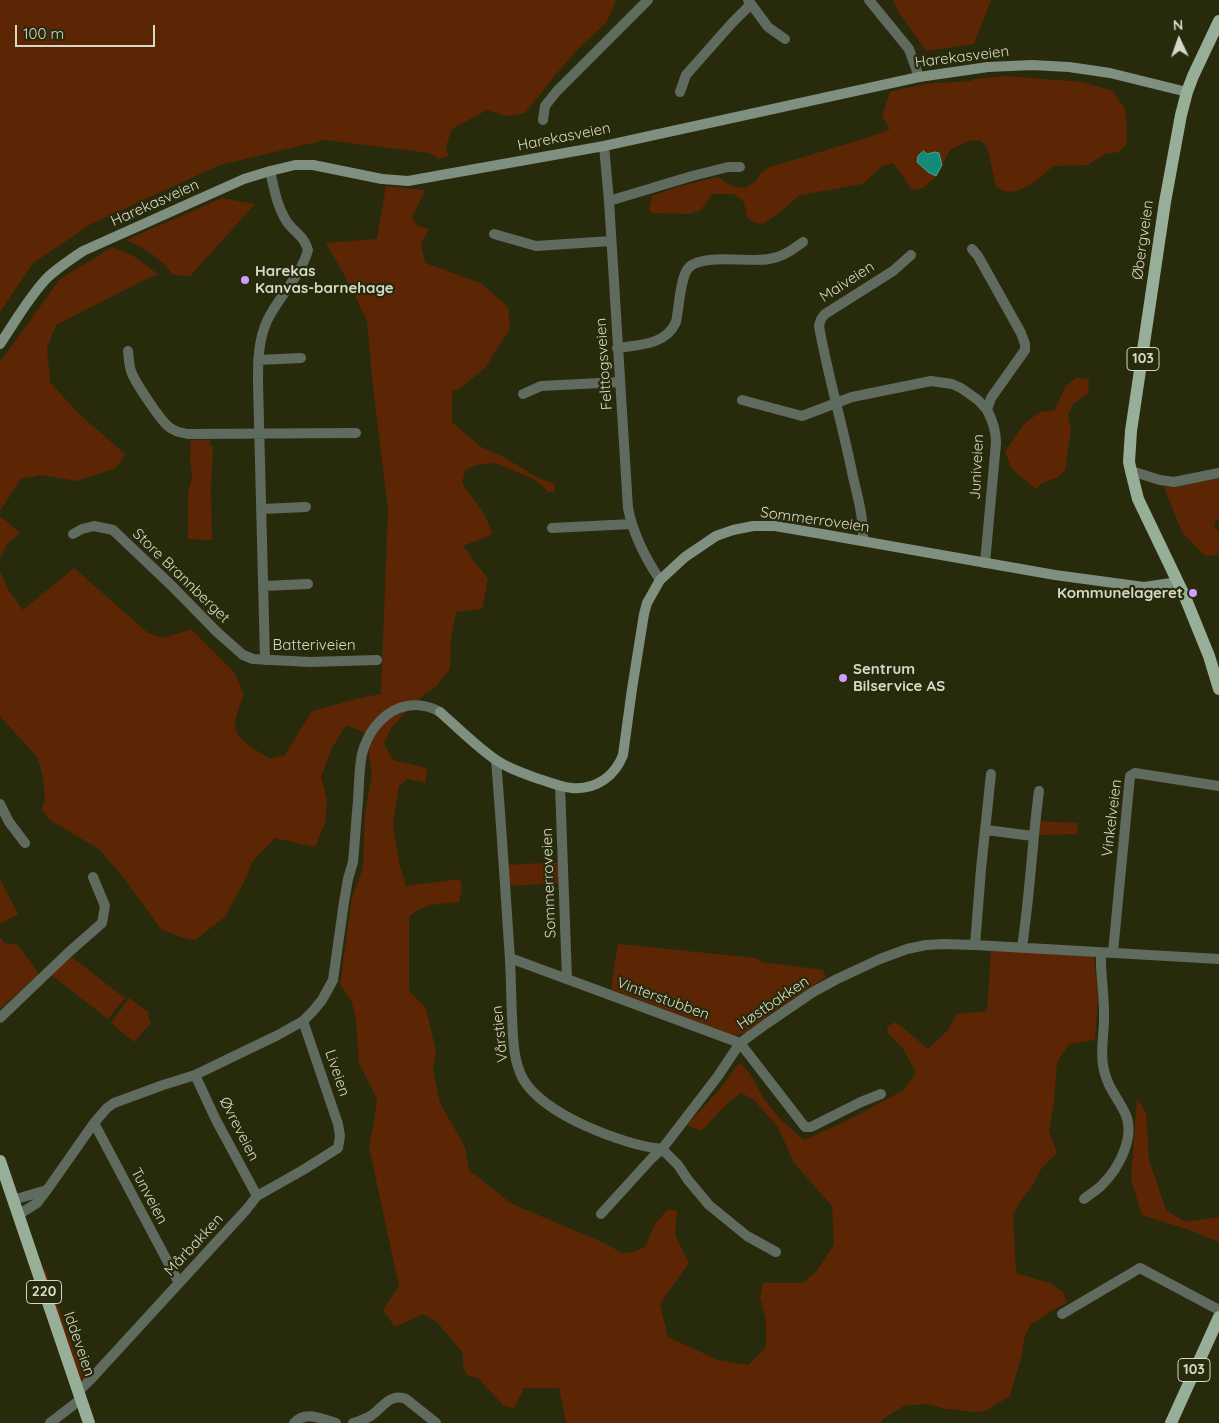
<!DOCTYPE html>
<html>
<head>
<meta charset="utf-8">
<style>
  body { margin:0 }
  #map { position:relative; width:1219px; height:1423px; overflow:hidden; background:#282a0c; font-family:Quicksand,sans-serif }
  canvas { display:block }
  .north { position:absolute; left:1154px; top:15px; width:50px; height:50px; -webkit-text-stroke:4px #282a0c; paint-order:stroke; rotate:357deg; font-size:14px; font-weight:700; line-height:20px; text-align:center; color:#d7d9c8 }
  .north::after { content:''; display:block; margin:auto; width:18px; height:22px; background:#d7d9c8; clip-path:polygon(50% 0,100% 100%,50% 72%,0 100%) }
  .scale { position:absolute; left:15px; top:25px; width:140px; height:22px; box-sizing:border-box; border:2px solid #d7d9c8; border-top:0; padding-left:6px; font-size:15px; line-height:18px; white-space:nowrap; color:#d7d9c8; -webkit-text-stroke:4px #282a0c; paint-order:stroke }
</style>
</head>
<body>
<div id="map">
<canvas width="1219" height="1423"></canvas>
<div class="north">N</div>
<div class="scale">100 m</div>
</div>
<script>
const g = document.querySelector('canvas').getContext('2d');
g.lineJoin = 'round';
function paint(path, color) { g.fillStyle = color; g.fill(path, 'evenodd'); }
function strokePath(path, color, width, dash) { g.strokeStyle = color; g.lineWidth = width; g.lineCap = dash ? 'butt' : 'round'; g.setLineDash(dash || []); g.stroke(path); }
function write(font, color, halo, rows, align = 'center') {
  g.font = font + ' Quicksand,sans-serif'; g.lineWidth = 4.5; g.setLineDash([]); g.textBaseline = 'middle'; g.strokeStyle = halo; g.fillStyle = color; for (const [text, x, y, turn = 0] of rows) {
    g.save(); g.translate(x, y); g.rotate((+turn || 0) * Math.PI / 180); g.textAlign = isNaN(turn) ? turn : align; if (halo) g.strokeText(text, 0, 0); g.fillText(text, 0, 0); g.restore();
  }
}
const green = new Path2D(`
  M0,0H616L607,22L578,49L556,74L525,113L506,116L487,110L452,129L446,146L448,156L439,159L430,153L325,140L220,165L91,224L33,263L0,312Z
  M893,0H991L974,44L926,51L898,11Z
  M1005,76L1083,82L1113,91L1125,109L1127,130L1126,145L1119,152L1105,154L1088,165L1053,166C1040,178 1014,203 996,186L987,147L980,140L968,141L950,150L942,165L941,164L917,162L928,172L936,176L923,188L912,190L893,163L882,166L863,184L800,195L779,213L763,224L753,222L747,217L744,202L734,194H712L700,211L687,214L652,213L649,209L652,196L677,187L718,177L731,186L745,188L756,181L760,174L770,167L870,137L890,129L882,116L890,92L924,84L970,81L976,79Z
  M386,186L425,190L412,218L418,226L429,229L421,244L425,263L481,283L508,307L510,329L485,368L458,390H452V422L481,447L502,456L540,479L554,483L555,492H548L540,483L531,478L495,463L476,465L465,470L462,483L483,512L493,534L463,546L488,579L482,609L456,612L451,639L450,669L435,688L425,693L414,705L403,715L391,728L384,743L393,760L427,768L425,783L407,779L399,786L393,825L400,866L406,886L460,879L462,888L459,902C441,904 422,903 409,917V991L426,1008L436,1052L433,1069L440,1103L465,1147L469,1170L512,1204L602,1242L622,1253L634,1252L645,1247L655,1224L668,1209L677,1211L675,1235L689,1263L660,1304L668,1337L718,1360L749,1365L766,1347V1320L760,1297L763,1283H802L816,1272L834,1245L832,1206L794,1163L778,1127L753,1099L741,1093L730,1101L701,1131L687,1125L718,1091L739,1063C754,1073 757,1091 768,1104C778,1118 791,1129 804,1140L842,1123L904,1090L916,1072L903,1049L887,1032L888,1026L896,1022L928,1049L947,1031L957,1014L987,1011L991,950L1094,957L1098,998L1095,1040L1069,1044L1057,1062L1054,1102L1049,1131L1057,1153L1041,1169L1032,1187L1025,1195L1013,1214L1016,1273L1050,1283L1063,1292L1067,1303L1058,1307L1030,1325L1024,1339L1022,1354L1010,1396L985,1411L975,1412L946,1409L926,1404L904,1406L883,1419L881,1423H566L559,1388H524L514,1408L504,1406L478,1378L467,1375L463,1366V1353L437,1322L423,1314L395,1327L383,1310L399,1286L369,1147L374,1123L377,1099L359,1063L356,1020L352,1002L340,984L352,897L363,868L365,813L372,775L366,733L346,725L332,748L321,777L327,800L325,823L315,847L275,838L252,862L247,876L225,917L195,940L181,937L161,929L123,877L99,849L50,820L42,809L45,798L42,772L37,757L0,716V571L7,588L23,610L74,568L148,633L164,638L191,629L234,672L244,694C241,702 234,719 235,728C238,742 259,751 270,759L285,755L312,711L364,697L381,694L388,509L373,388L367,321L352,289L326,243L377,239Z
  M222,198L255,204L190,276L173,275C160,257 146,249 126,240Z
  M112,247L135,257L159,275L150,277L56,325L47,348L50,382L78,413L125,454L116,468L77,481L41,475L21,479L0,511V362L60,279Z
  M1077,377L1089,379L1088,394L1073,404L1068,415L1071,430L1065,470L1058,477L1042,483L1036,489L1012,469L1005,452L1024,424L1040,412L1055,410L1065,387Z
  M191,440H210V445L213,447L211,487L212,540L188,539V493L192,477L190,460Z
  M1219,478V522L1216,520L1214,526L1219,532V555L1205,556L1182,532L1164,487H1176Z
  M0,516L20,533L6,545L0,559Z
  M1037,821L1078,823L1077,834L1036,835Z
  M559,862V883L509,886L508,865Z
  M0,879L18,914L0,924Z
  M0,937L4,943L18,945L39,974L0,1009Z
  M618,944L756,958L762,962L823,970L826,977L769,1015L745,1033L734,1036L611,989Z
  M70,956L125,998L108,1019L51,975Z
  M129,998L149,1013L148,1016L151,1023L134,1042L111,1023Z
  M1137,1099L1146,1113L1149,1160L1166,1210L1185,1222L1219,1217V1242L1192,1231L1142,1215L1131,1179Z
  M45,1268L76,1356L86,1378L83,1380L80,1378L43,1270Z`);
const water = new Path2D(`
  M924,151L927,154L935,152L939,153L942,165L936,176L928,172L917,162L918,156Z`);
const street = new Path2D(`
  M748,0L768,27L785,39
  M869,0L909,49L919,77
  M680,92L686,75L732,23L751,4
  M543,120L545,106L557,91L648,0
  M604,146L609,201L628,508C633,534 646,559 660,580
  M609,201L692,176L728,167H740
  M494,234L536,246L611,241
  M972,249L978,256L1021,333L1025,344V350L991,398L987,410C993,421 996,431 996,443L985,563
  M617,348C639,345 666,345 676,322C679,308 680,281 687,270C698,252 750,263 769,259C783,257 792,250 803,242
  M128,351C129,358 129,365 131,371C134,381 161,421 169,427C175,432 182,433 188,434L356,433
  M258,360L301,358
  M523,394L541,386L620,382
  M742,400L802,416L852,397L931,381L952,384L961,388L978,400L987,410
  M1131,471L1160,480L1174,482L1219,473
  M262,509L306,507
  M552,528L632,524
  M73,534L82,529L94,526L113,530L172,586L217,632L243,655L253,659L310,662L377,660
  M863,541C864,519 858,498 853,477C843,426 828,377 819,326L821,319L825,314L893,271L911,255
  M264,586L308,584
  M265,660L258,383C258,362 258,341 267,321C278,297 301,276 308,250C304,236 295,233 287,222C277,207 274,188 270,171
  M496,760C501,821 505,883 509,945C511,969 511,993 512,1017C513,1037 513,1061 523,1079C544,1115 623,1145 662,1149L678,1165L688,1180L709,1205L747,1236L776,1252
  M560,786L567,979
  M0,804L9,822L25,843
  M986,830L1033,836
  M975,945L981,869L991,774
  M1022,947C1030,895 1032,843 1039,791
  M1113,952L1130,776L1135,773L1219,786
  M510,958L740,1043L805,1127H811L861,1102L881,1094
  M0,1018L69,952L102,923L105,906L93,877
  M195,1075L216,1120L257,1196
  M94,1123L179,1283
  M47,1190L94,1123L107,1108L114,1103L163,1085L195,1075L278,1035L303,1021L313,1011L322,1000L333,980L344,902L348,879L353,862C355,842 356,821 358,801C359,786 359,769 362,754C367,734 380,716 399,708C413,703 428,705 440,712
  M1084,1199C1090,1194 1097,1190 1102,1185C1119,1168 1136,1136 1125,1113C1117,1096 1106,1086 1103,1065C1100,1048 1105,1030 1104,1012C1104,992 1100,972 1101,952
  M13,1200L47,1190L37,1203L18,1215
  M601,1214L652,1158L662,1149L718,1076L740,1043L766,1024L813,992L837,979L880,959L907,949L926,945L944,944L975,945L1219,959
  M1062,1314L1140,1268L1219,1310
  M78,1389L83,1387L90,1380L246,1210L257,1196L303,1170L338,1148L340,1136L338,1124L303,1021
  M50,1423L81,1399
  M294,1423C306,1410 321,1419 336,1423
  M353,1423C360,1421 366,1419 372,1415C383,1407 390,1393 406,1399L436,1423`);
const secondary = new Path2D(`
  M0,344C15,322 30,295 48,277C59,267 71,259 83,251L244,179L270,171L295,165H313L382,179L408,181L604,146L919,77L988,67L1032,65L1069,67L1110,73L1187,92
  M440,712C458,728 477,747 496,760C509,769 525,774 539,779C549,782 561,787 572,788C596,790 615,776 623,755L632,689L644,614L647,603L660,580L685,557L716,536L733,530L753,526H775L822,534L1055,575L1144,587L1178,582`);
const primary = new Path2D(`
  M1219,21L1193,76L1187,92L1181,115L1165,202L1131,431L1129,462L1131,471L1138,499L1185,597L1209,656L1219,689
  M0,1161L89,1423
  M1171,1423L1219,1317`);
const markers = [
  [245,280,5,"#d09dff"],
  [1193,593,5,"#d09dff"],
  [843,678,5,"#d09dff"]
];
const shields = [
  [1143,359,32],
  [44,1292,35],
  [1194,1370,32]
];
const shieldNames = [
  ["103",1143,359],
  ["220",44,1292],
  ["103",1194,1370]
];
const streetNames = [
  ["Harekasveien",962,57,-7],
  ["Harekasveien",564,137,-11],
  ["Harekasveien",155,203,-24],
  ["Øbergveien",1143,240,-82],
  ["Maiveien",847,282,-33],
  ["Felttogsveien",604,364,-94],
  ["Juniveien",977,467,-87],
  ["Sommerroveien",815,520,8],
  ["Store Brannberget",181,576,44],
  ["Batteriveien",314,645],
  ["Vinkelveien",1112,818,-83],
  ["Sommerroveien",549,883,-92],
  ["Vinterstubben",663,999,20],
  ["Høstbakken",773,1003,-34],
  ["Vårstien",500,1034,-96],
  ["Liveien",337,1073,71],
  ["Øvreveien",239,1129,63],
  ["Tunveien",149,1196,62],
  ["Mårbakken",194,1245,-47],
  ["Iddeveien",79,1344,71]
];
const poiNames = [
  ["Harekas",255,271],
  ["Kanvas-barnehage",255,288],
  ["Kommunelageret",1183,593,"right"],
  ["Sentrum",853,669],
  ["Bilservice AS",853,686]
];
paint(green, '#5c2605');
paint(water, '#128b7a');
strokePath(water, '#4da291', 1);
strokePath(street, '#606b60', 10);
strokePath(secondary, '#7f9080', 10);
strokePath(primary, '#97ae98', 12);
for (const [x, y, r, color] of markers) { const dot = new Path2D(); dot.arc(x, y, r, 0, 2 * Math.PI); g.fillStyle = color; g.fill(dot); strokePath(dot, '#282a0c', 2); }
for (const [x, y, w] of shields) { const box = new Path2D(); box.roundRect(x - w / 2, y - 11.5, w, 23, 4); g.fillStyle = '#282a0c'; g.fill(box); strokePath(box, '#d7d9c8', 1); }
write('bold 14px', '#d7d9c8', null, shieldNames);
write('15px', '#d7d9c8', '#282a0c', streetNames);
write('bold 15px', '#d7d9c8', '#282a0c', poiNames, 'left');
</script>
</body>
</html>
